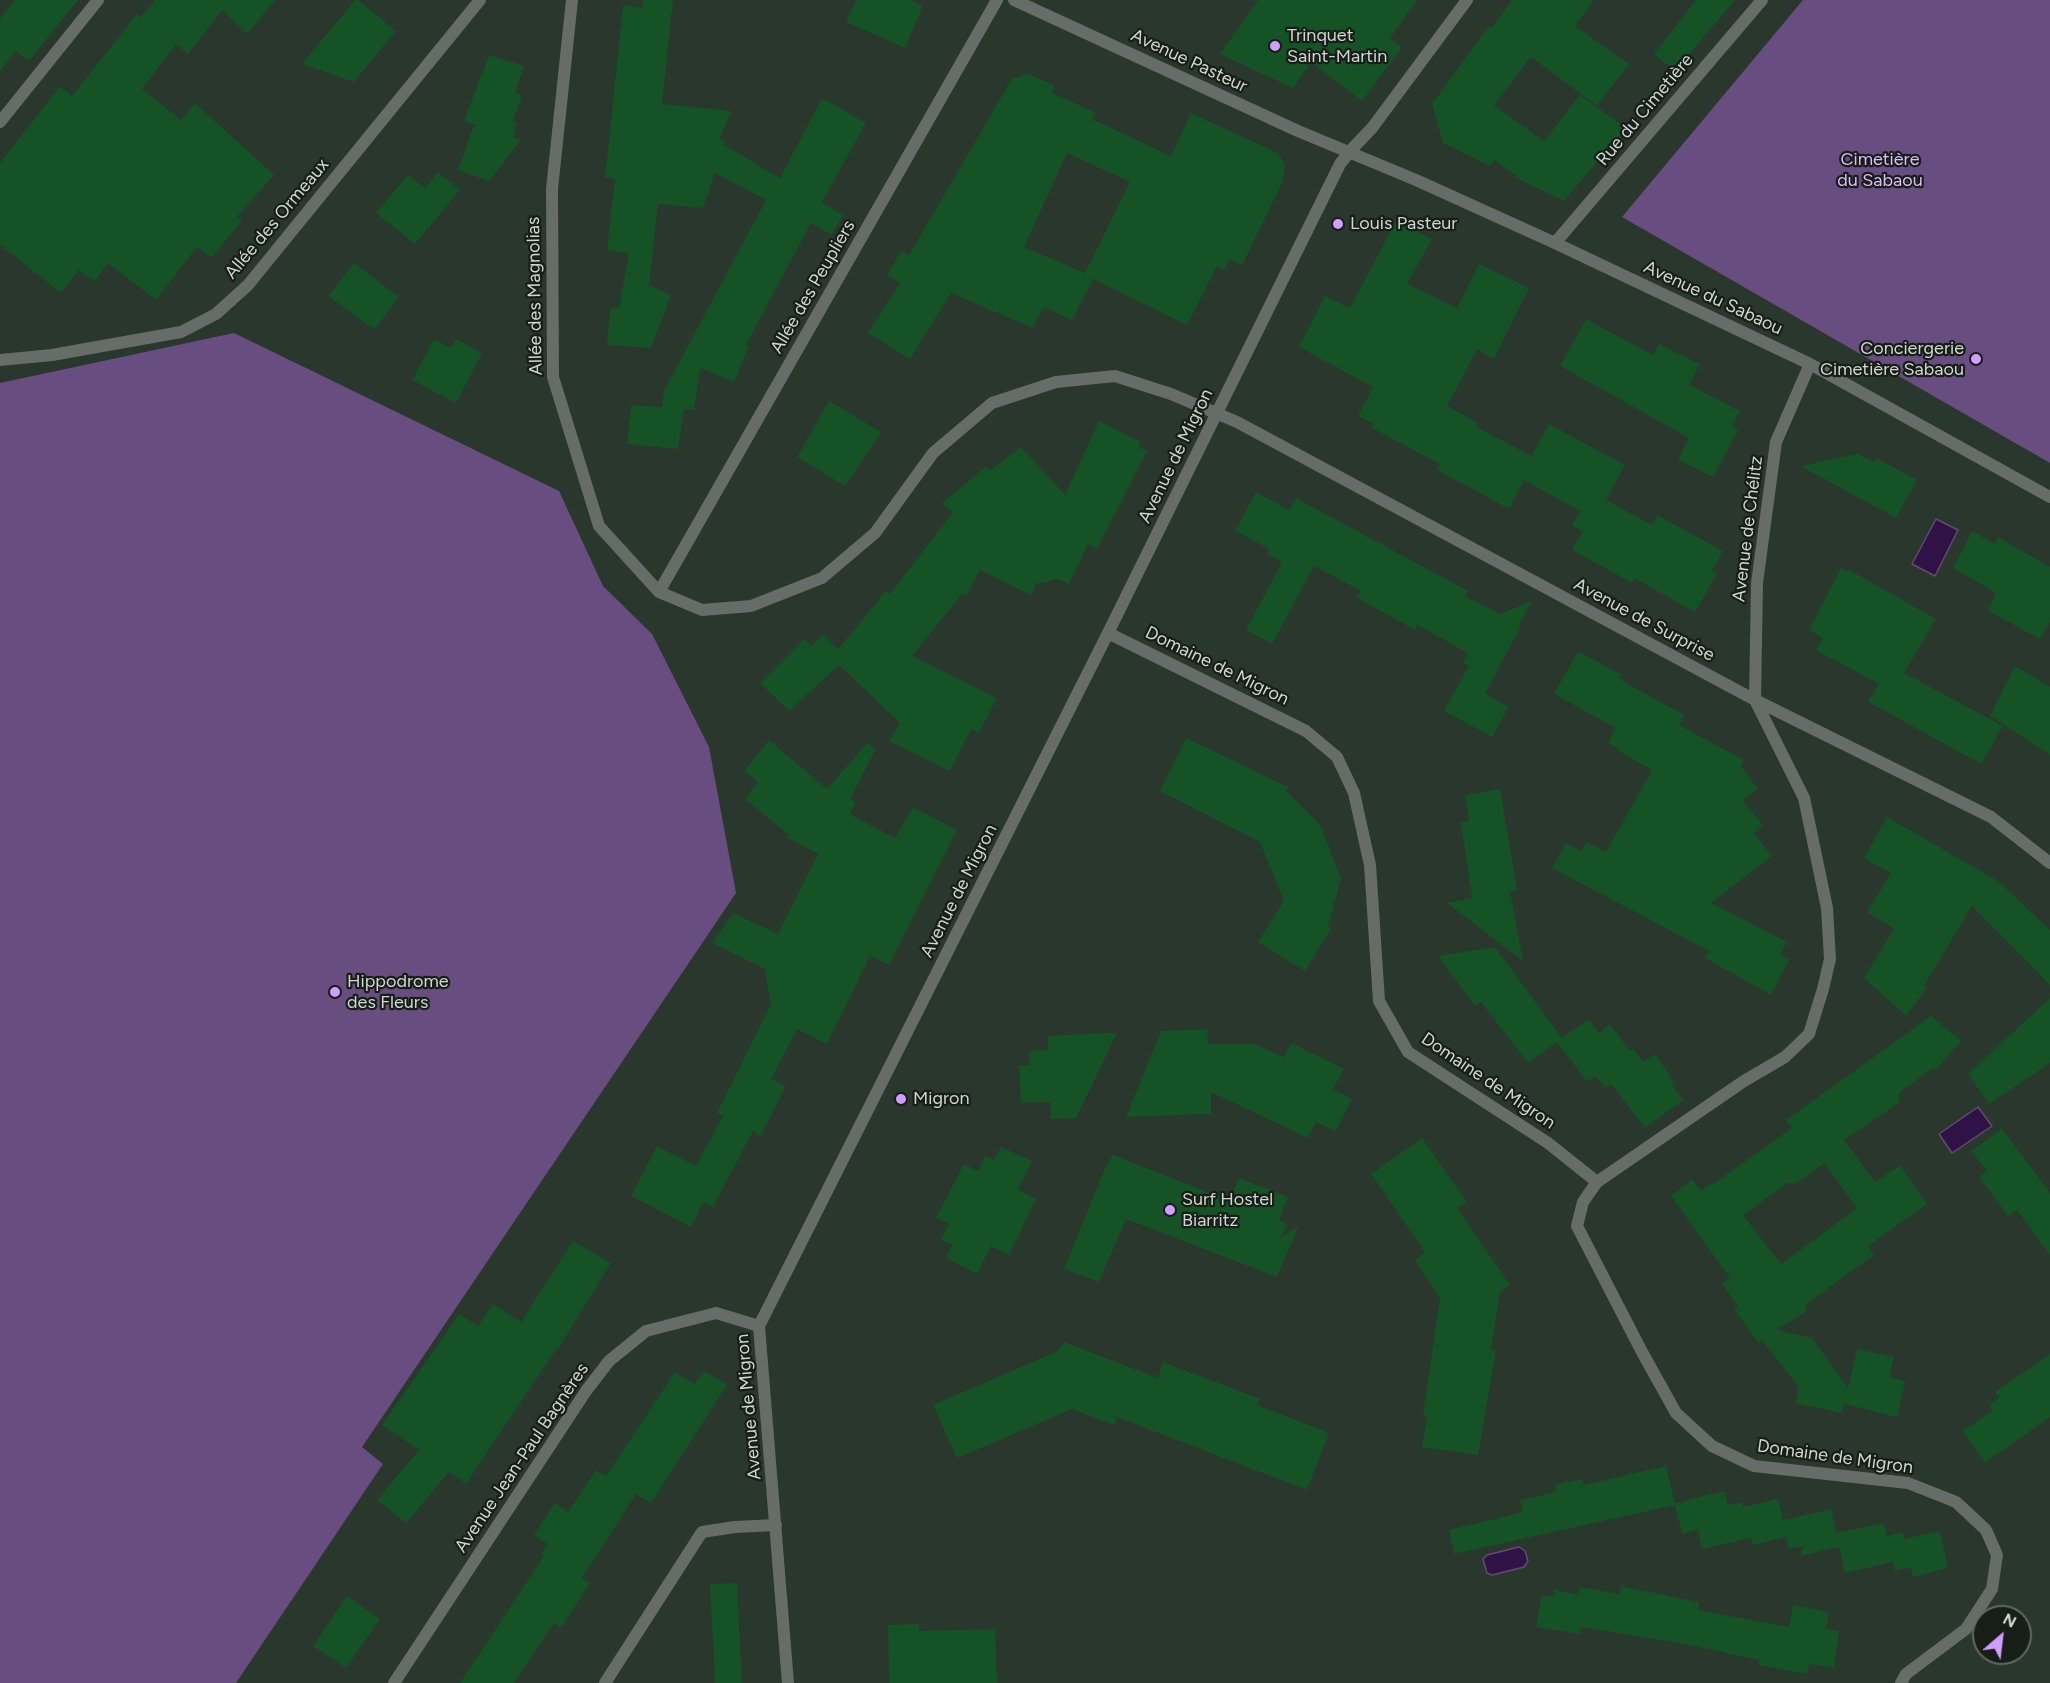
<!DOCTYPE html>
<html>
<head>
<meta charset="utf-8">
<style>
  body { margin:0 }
  #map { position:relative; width:2050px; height:1683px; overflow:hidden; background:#2a372c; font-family:Figtree,sans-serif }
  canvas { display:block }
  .north { position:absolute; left:1972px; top:1605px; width:60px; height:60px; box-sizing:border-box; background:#171d17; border:2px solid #616761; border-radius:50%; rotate:28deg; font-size:16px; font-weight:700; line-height:24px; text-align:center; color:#cfd7d0 }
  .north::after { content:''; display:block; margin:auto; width:21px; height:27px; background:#d19dfe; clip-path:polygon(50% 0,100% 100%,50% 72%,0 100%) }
</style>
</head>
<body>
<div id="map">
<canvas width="2050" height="1683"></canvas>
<div class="north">N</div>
</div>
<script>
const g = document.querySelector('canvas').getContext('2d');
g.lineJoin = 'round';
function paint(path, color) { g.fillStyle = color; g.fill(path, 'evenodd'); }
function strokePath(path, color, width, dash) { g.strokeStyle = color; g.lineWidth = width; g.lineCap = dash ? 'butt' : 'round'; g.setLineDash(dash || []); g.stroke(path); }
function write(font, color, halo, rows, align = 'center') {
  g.font = font + ' Figtree,sans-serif'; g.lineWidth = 4.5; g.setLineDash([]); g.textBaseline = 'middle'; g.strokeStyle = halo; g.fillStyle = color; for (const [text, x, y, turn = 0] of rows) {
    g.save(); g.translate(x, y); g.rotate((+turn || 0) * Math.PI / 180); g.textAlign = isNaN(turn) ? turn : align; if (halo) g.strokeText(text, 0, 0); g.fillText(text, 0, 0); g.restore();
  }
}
const green = new Path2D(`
  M1803,0H2050V463L1622,217Z
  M234,333L559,491L603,586L652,634L709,747L736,893L362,1447L383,1464L236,1683H0V383Z`);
const water = new Path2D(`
  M1936,519L1958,530L1935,576L1912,564Z
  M1978,1107L1992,1126L1952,1153L1939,1134Z
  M1519,1547L1525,1551L1528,1561L1524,1567L1492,1575L1487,1573L1483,1559L1487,1555Z`);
const building = new Path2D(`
  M15,0H78L29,61L16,51L0,71V19Z
  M155,0H275L247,34L222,10L188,54L176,44L142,89L181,120L195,103L274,175L237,217L242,221L211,258L197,247L156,300L108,263L94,282L79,270L61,293L0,245V163L60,86L72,96L137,14L141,17Z
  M355,0H358L396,31L354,82L302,64Z
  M643,0H673L662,104L732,111L719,139L725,142L724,145L780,178L822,98L866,123L822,202L843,215L832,235L811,223L746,345L749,346L734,382L700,368L694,410L684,409L678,449L627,444L631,405L671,408L662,407L664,391L766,200L715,173L703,208L658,204L649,285L671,295L651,348L607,345L610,307L619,308L629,253L607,250L615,179L605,178L618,55L623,5L642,8Z
  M856,0H909L923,6L905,48L846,22Z
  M1258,0H1417L1390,38L1402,47L1362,101L1311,62L1293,88L1220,54Z
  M1512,0H1594L1575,26L1629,64L1597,106L1531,57L1494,105L1544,141L1580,95L1626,128L1564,201L1521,180L1495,160L1490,166L1443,143L1432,104L1489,26L1492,28Z
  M1696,0H1735L1675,71L1654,54Z
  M489,55L524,66L515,93L522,95L513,121L517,123L513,137L521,140L489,181L458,170L472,130L476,125L464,121Z
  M1028,74L1055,85L1051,92L1096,113L1092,119L1171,156L1191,113L1278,153L1285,164L1283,181L1242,265L1229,259L1224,270L1217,266L1187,325L1093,279L1072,320L1043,307L1033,328L951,293L910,359L868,333L900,283L887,275L901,251L909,255L1012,79ZM1067,153L1130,182L1085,273L1024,247Z
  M438,172L460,190L415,244L376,213L408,175L425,188Z
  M1396,221L1432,239L1407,284L1457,308L1479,264L1529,288L1494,359L1477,350L1447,406L1478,423L1476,427L1532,456L1549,424L1625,465L1606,500L1652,525L1657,515L1723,551L1712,571L1717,574L1695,612L1634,578L1632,583L1572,550L1583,531L1572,526L1580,511L1524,480L1509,509L1437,470L1440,464L1372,428L1374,424L1358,416L1373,387L1299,347L1325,296L1350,308Z
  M354,263L399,297L374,330L328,296Z
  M1586,319L1653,355L1659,344L1700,364L1689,385L1740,411L1732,427L1738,430L1713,477L1678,460L1689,438L1560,366Z
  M434,339L451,348L456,339L482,353L456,403L412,380Z
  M829,401L881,432L845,486L797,457Z
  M1099,421L1141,442L1139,447L1147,451L1097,549L1088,544L1069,584L1059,579L1036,584L1031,595L980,570L966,596L963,593L912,656L997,698L979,733L971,729L950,771L889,741L900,723L839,665L789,711L760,683L804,639L811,646L823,635L838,649L886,591L890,594L953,512L941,504L987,466L990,471L1021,447L1065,495Z
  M1858,454L1874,462L1876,458L1917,480L1896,518L1800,466Z
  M1256,492L1289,510L1296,498L1468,591L1465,596L1500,614L1532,601L1519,625L1521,626L1485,694L1509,707L1492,737L1444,711L1469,666L1463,663L1468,653L1417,625L1415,630L1357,598L1361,591L1314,566L1272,644L1246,630L1282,562L1267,554L1269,549L1235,531Z
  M1972,531L1995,544L1998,537L2050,567V622L2040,639L1988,611L1996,593L1953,568Z
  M1841,568L1847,571L1848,569L1936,619L1904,673L2003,726L1981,764L1868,702L1879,684L1816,650L1823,638L1809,630Z
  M1578,651L1622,675L1620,678L1628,684L1684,715L1679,725L1744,760L1741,766L1758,789L1742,800L1763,825L1754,833L1772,856L1711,903L1787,942L1780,955L1789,960L1771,995L1705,958L1709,951L1552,868L1566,843L1582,851L1587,842L1606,852L1652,770L1617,750L1618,748L1608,743L1616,728L1554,694Z
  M2015,666L2050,687V755L1990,716Z
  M1186,738L1288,787L1286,791L1320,825L1341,878L1328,927L1331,929L1305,971L1258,942L1284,901L1260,842L1160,791Z
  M769,740L827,789L867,743L876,749L850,799L856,802L850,814L895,838L913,807L957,830L889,965L870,956L827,1044L797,1029L771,1079L786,1086L761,1136L753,1131L713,1207L703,1202L691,1227L631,1196L657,1146L696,1166L723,1116L717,1113L772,1002L770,1000L765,969L712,943L733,913L778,934L818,854L786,837L789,835L745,799L758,782L744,771Z
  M1500,789L1517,890L1510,892L1523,961L1447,903L1472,898L1461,822L1469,821L1465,795Z
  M1887,817L1998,881L2050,930V985L1972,906L1924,986L1927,988L1906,1016L1864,978L1894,929L1867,912L1891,873L1864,858Z
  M1495,947L1562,1038L1589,1019L1599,1033L1610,1024L1630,1051L1633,1049L1643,1062L1655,1054L1675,1083L1672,1085L1683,1100L1645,1128L1611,1084L1605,1088L1596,1076L1587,1082L1557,1042L1528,1063L1481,1002L1475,1006L1438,956Z
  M2050,998V1063L1989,1104L1968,1074Z
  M1931,1016L1961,1041L1936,1070L1933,1068L1899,1093L1900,1102L1844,1140L1875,1182L1900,1165L1927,1204L1868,1246L1874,1255L1805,1305L1808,1310L1777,1330L1812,1338L1848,1388L1857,1349L1894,1357L1889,1377L1905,1381L1897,1417L1844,1404L1842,1413L1795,1403L1799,1388L1762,1340L1758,1343L1734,1309L1738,1306L1722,1284L1730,1278L1671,1196L1692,1179L1701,1191L1712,1182L1713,1184L1792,1128L1786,1120ZM1824,1163L1857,1208L1781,1264L1743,1215L1788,1183L1796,1184Z
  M1207,1029L1208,1044H1254L1284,1057L1291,1043L1344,1069L1333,1089L1352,1099L1336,1131L1316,1122L1308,1138L1211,1092V1114L1126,1117L1161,1031Z
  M1105,1033H1117L1076,1118L1051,1119L1050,1102L1021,1103L1019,1065H1030L1029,1051L1048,1050V1036Z
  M2002,1129L2050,1193V1255L2017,1210L2008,1216L1979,1177L1987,1171L1971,1151Z
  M1422,1138L1467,1202L1457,1208L1510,1285L1500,1293L1491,1350L1496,1351L1478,1455L1422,1447L1427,1416L1423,1415L1440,1298L1415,1260L1425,1252L1371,1174Z
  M1001,1147L1032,1161L1018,1190L1036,1199L1009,1255L991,1246L977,1274L946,1258L952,1245L941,1240L949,1224L936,1218L964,1164L978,1171L985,1156L994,1160Z
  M1113,1155L1230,1201L1239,1178L1288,1197L1279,1221L1288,1224L1280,1238L1299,1225L1277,1277L1126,1219L1099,1282L1064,1269L1106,1166Z
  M573,1241L611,1263L558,1349L557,1348L466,1484L449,1472L406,1523L377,1500L419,1450L382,1425L459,1314L478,1326L493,1304L521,1322Z
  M1064,1342L1158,1378L1163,1362L1260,1399L1257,1405L1329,1433L1307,1490L1117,1417L1114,1425L1072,1409L957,1458L933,1405L1058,1351Z
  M2050,1354V1417L1985,1463L1963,1431L1993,1410L1989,1405L2000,1397L1995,1392Z
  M704,1371L727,1385L651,1503L636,1494L582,1578L590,1583L561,1628L554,1623L514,1683H460L544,1556L541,1554L547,1544L534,1535L555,1503L568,1512L596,1470L606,1476L675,1372L695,1384Z
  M1666,1466L1675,1503L1725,1491L1728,1505L1742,1502L1743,1507L1778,1499L1783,1520L1831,1509L1836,1533L1884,1523L1887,1536L1903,1532L1904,1539L1940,1531L1948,1568L1913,1577L1911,1567L1895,1571L1893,1562L1845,1573L1838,1543L1839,1547L1801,1556L1803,1546L1789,1549L1786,1537L1753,1545L1751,1538L1702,1549L1698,1530L1682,1534L1675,1505L1454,1554L1449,1530L1523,1512L1520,1500L1556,1492L1555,1485L1582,1479L1584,1485Z
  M737,1583L742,1683H715L710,1584Z
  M1621,1586L1699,1602L1698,1610L1789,1627L1793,1605L1829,1612L1826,1629L1839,1631L1834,1668L1809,1664L1808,1674L1758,1665L1759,1660L1674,1642L1581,1627L1579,1634L1536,1627L1542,1595L1553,1597L1554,1589L1578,1595L1580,1587L1619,1594Z
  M347,1596L380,1619L346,1668L313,1646Z
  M919,1624V1631L995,1629L997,1683H889L888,1625Z`);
const lane = new Path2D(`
  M605,1683L702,1532L735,1527L776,1525`);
const street = new Path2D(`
  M572,0L552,189L553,377L599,526L659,592L702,610L751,606L822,578L875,533L933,453L992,403L1056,382L1115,376L1171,394L1237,422L1755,700L1991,817L2050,863
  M1014,0L1298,131L1416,180L1555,243L1810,364L2050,497
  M0,122L98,0
  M1555,243L1762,0
  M0,360L52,355L181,332L216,314L248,285L480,0
  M1810,364L1776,442L1757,583L1755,700L1804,798L1827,908L1830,959L1823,989L1809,1034L1785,1057L1744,1081L1597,1182L1583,1202L1577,1226L1642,1352L1676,1413L1712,1446L1754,1466L1908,1483L1956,1502L1986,1530L1997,1555L1992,1589L1966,1629L1906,1674L1901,1683
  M659,592L997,0
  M1108,633L1306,731L1337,757L1354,793L1370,865L1379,1001L1408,1052L1548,1143L1597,1182
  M394,1683L586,1391L609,1361L646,1331L716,1313L759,1326
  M788,1683L759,1326L1108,633L1340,164L1350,151L1372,128L1467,0`);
const markers = [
  [1275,46,6,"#d19dfe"],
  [1338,224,6,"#d19dfe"],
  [1976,359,6,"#d19dfe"],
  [335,992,6,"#d19dfe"],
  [901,1099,6,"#d19dfe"],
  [1170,1210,6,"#d19dfe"]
];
const poiNames = [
  ["Trinquet",1287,36],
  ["Saint-Martin",1287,57],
  ["Louis Pasteur",1350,224],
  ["Conciergerie",1964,349,"right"],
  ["Cimetière Sabaou",1964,370,"right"],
  ["Hippodrome",347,982],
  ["des Fleurs",347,1003],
  ["Migron",913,1099],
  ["Surf Hostel",1182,1200],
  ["Biarritz",1182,1221]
];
const streetNames = [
  ["Avenue Pasteur",1189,61,25],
  ["Rue du Cimetière",1645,110,-50],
  ["Allée des Ormeaux",277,219,-50],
  ["Allée des Peupliers",813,287,-60],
  ["Allée des Magnolias",535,296,-91],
  ["Avenue du Sabaou",1713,298,25],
  ["Avenue de Migron",1176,456,-64],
  ["Avenue de Chélitz",1748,529,-83],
  ["Avenue de Surprise",1644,620,28],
  ["Domaine de Migron",1217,666,26],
  ["Avenue de Migron",959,891,-63],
  ["Domaine de Migron",1488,1081,34],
  ["Avenue de Migron",749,1407,-95],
  ["Domaine de Migron",1835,1457,8],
  ["Avenue Jean-Paul Bagnères",522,1458,-56]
];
const parkNames = [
  ["Cimetière",1880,160],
  ["du Sabaou",1880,181]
];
paint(green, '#684d80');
paint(water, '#311246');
strokePath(water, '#604d6f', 1.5);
paint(building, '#155226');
strokePath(lane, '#666c67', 12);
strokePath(street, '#666c67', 12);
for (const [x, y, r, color] of markers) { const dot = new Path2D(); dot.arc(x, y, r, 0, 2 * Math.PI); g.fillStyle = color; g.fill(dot); strokePath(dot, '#171d17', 2); }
write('18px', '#cfd7d0', '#171d17', poiNames, 'left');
write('18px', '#cfd7d0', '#171d17', streetNames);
write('18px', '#debaff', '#171d17', parkNames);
</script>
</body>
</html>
